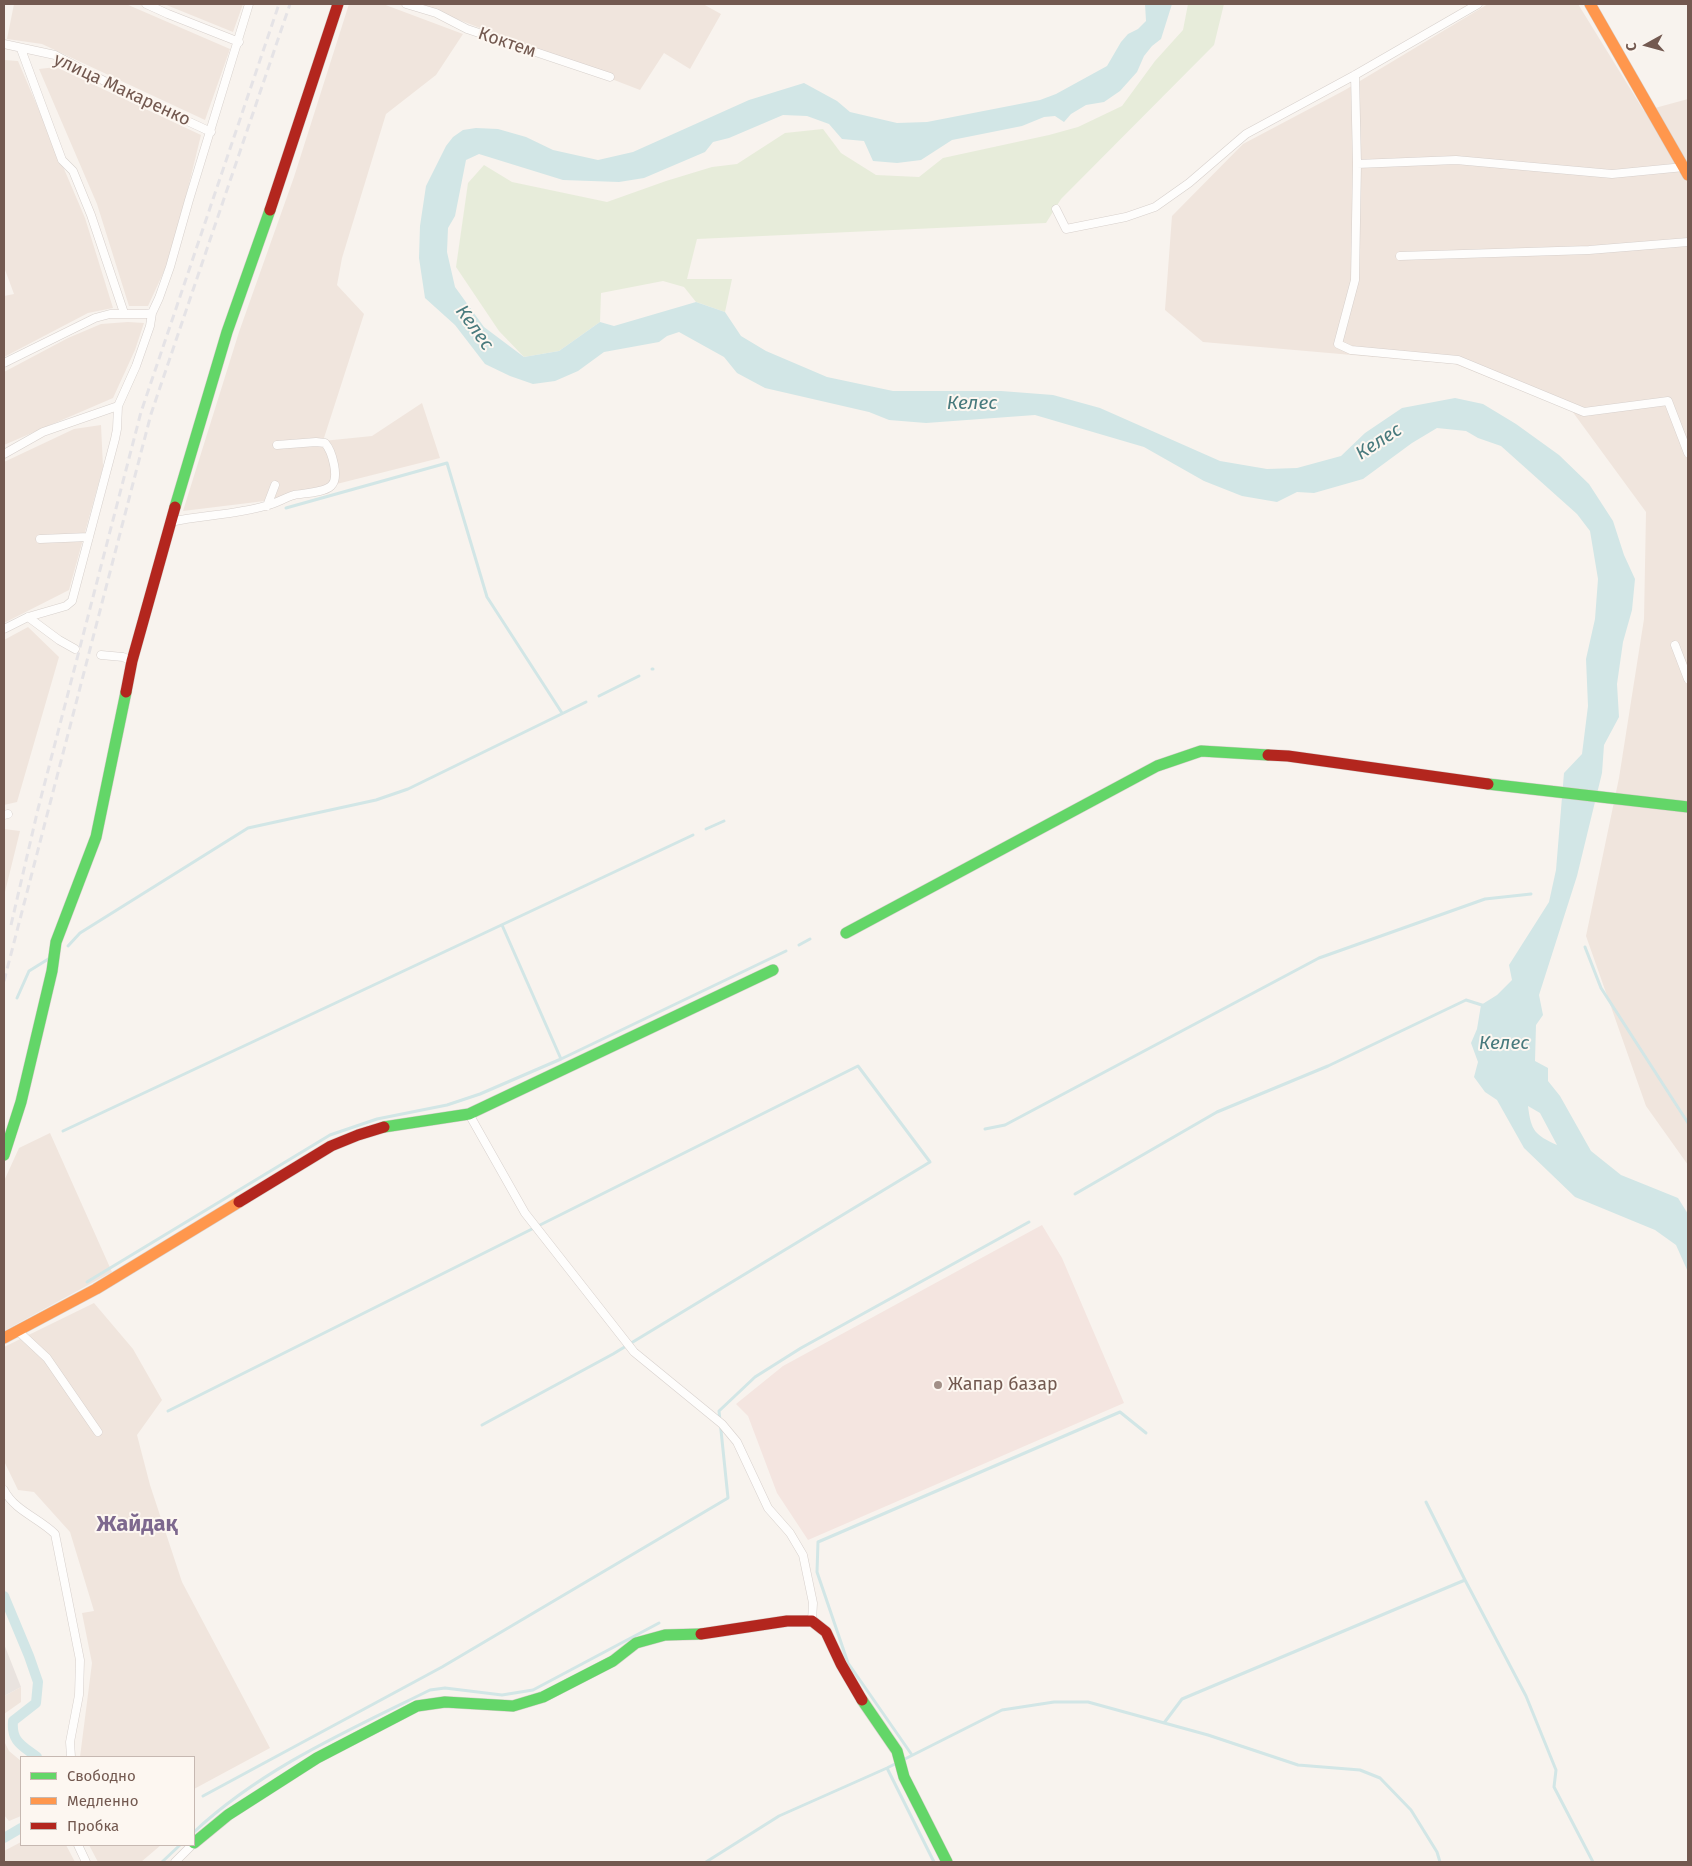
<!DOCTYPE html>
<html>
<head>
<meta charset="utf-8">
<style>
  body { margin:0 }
  #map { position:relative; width:1692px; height:1866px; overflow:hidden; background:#f8f3ee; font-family:"Fira Sans",sans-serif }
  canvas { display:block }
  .frame { position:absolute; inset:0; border:5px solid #735950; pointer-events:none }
  .legend { position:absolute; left:20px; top:1756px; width:175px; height:90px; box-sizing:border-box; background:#fdf7f1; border:1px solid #c6b8b1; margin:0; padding:6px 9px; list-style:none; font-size:15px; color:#735950 }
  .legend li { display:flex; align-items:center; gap:10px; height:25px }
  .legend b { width:25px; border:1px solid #c6b8b1 }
  .north { position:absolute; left:1622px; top:20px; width:50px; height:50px; -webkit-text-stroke:4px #fdf7f1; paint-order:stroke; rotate:263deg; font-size:14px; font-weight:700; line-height:20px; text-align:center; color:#735950 }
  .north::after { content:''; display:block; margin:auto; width:18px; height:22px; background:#735950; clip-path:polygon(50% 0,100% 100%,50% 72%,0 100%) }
</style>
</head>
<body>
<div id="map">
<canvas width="1692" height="1866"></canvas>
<div class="frame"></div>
<ul class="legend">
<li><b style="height:6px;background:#63d668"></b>Свободно</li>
<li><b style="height:6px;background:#ff974d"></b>Медленно</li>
<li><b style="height:6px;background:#b3261e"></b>Пробка</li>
</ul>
<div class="north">С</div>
</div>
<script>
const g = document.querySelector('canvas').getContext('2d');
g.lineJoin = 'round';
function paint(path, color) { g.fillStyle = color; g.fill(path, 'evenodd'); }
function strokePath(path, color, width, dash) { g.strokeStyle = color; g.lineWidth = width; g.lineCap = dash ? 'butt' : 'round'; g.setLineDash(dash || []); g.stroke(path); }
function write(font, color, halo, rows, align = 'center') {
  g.font = font + ' "Fira Sans",sans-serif'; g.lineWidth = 4; g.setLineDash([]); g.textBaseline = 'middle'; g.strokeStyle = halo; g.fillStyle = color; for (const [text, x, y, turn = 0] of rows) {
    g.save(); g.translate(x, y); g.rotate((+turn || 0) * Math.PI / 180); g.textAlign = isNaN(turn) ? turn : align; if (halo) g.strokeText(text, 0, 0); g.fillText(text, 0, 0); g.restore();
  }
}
const residential = new Path2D(`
  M14,4H126L230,49L205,120L42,44L7,39Z
  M164,4H243L233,32Z
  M349,4H383L463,34L436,75L386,114L342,258L337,285L364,314L323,441L372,436L422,403L440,458L273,500L183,511L239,332L294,177Z
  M418,4H703L721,14L690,69L664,53L640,90Z
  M1488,4H1578L1644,111L1688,99V1165L1646,1106L1586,936L1619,778L1644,619L1646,512L1572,411L1455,364L1203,342L1165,310L1172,216L1243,144L1345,90Z
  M4,60L18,61L85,218L113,308L88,313L4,357V296L14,294L4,267Z
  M56,67L201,135L172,254L148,306H129L97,204L39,69Z
  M128,322L144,323L135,350L113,398L4,445V372L68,338L101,324Z
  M101,425L103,467L69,590L4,623V462L74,429Z
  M28,627L59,657L17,802L4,805V640Z
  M4,829L20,831L4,896Z
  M50,1133L112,1272L4,1331V1181L19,1148Z
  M94,1303L133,1349L162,1400L137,1435L150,1485L182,1582L270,1748L194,1789V1757H80L92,1663L82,1613L94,1611L70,1532L34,1492L18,1490L4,1461V1347Z
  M21,1687V1702L4,1714V1696Z
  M4,1741L9,1751L21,1761V1816L9,1821L4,1815Z
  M21,1842V1845H66L75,1862H4V1851Z
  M89,1845H161L141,1862H98Z`);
const commercial = new Path2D(`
  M1042,1225L1062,1258L1124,1403L808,1540L777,1493L748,1416L736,1404L783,1366Z`);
const industrial = new Path2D(`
  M4,1644L21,1687L4,1696Z`);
const green = new Path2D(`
  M1188,4H1224L1214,45L1061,199L1046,223L697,239L687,279H732L725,312L696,302L684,287L663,281L601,293L600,322L559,351L524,357L499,331L456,267L468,183L484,165L512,182L607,202L666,181L712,167L737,164L785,133L823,129L841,153L876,175L919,177L943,158L1049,135L1078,127L1122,106L1155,61L1183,30Z`);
const water = new Path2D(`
  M1145,4H1172L1161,39L1152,46L1144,56L1137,72L1120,91L1104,102L1086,105L1071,114L1064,122L1055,116L1044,117L1022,126L952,140L921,160L897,163L873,161L864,141L842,139L829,124L807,116L783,115L729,138L713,142L705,152L644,178L619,182L563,180L479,154L466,160L455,216L448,228L447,252L455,287L484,327L524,357L559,351L600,322L614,326L696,302L725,312L741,336L766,351L827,377L893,391H1001L1053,395L1100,408L1220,461L1267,469L1297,468L1341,456L1365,433L1402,408L1455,398L1483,404L1516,424L1559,455L1589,484L1613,521L1624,555L1635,579L1632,610L1623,642L1617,684L1619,717L1604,745L1602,773L1577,876L1539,995L1543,1015L1536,1025L1535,1061L1548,1068V1081L1560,1096L1591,1151L1621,1175L1678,1198L1688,1214V1272L1676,1245L1655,1230L1575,1197L1524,1148L1497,1100L1485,1092L1474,1077L1478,1062L1471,1043L1477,1029L1481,1005L1497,995L1512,980L1509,965L1549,902L1556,870L1564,773L1582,754L1588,706L1586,659L1595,619L1598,579L1590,531L1577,514L1501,446L1478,438L1466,431L1437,428L1412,443L1363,479L1314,493L1297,492L1277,502L1242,496L1204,481L1144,447L1035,415L926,423L889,420L869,412L765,388L737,373L724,357L679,332L667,336L659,342L604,352L578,371L555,381L533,384L510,376L485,364L455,325L425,298L419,258L420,226L426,186L446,146L453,137L463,130L476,128L498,129L526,137L553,150L598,160L633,152L749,100L804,83L837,101L850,112L897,123L927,122L1040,100L1056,94L1107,66L1121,42L1128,34L1138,29L1146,21ZM1528,1106L1540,1113L1557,1145C1535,1135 1531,1131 1528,1106Z`);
const stream = new Path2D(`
  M286,508L447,463L487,597L562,713
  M652,669H653
  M599,696L639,676
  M706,829L724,821
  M799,945L810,939
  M68,946L80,933L248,828L376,800L408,789L586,702
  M1585,947L1601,988L1688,1123
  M17,998L29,971L50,958
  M561,1059L786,951
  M985,1129L1005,1125L1319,958L1485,899L1531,894
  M63,1131L693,835
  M1075,1194L1217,1112L1328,1066L1466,1000L1485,1006
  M87,1282L330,1135L377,1119L447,1105L480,1094L561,1059L502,925
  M168,1411L858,1066L930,1162L613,1354L482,1425
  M1426,1502L1465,1580
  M1164,1723L1182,1699L1465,1580L1526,1696L1556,1770L1554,1787L1593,1862
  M912,1755L848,1663L817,1572L818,1542L1120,1412L1146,1433
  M887,1768L934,1862
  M203,1796L442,1667L728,1498L719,1411L755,1377L801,1348L1029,1222
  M194,1832C261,1769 347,1731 430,1690L445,1688L502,1695L533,1690L659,1623
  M162,1862L180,1845
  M706,1862L779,1816L887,1768L1002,1710L1054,1702H1088L1208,1735L1298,1765L1360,1770L1380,1778L1411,1810L1437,1852L1440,1862`);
const canal = new Path2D(`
  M4,1596L29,1656L38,1682L36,1703L13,1721C11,1742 23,1746 37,1757
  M4,1838L21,1828`);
const street = new Path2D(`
  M146,4L168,14L239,42
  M406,4L436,13L467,29L610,77
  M4,44L55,55L127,93L211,132
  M21,49L62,160L73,171L91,215L124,313
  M1355,75L1357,164L1355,280L1338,344L1351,350L1458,360L1584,412L1668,401L1688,453
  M1357,164L1456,160L1612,174L1684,167
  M1056,209L1066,229L1126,217L1155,207L1189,183L1246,134L1355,75L1478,4
  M1400,256L1589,250L1688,242
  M4,363L95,318L110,314H146L152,313
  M4,454L43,432L118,406
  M267,506L275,485
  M170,522C202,515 234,515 265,506C275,504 284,498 294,495C304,493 323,493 331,486C340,478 332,451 325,443L316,442L277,445
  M40,539L89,537
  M28,617L59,640L75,649
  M4,629L28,617L66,606L72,601L115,439L117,429L118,406L136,366L150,326L152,313L159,298L170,267L189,200L249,4
  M1675,645L1688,679
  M101,655L123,657L132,661
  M4,815L8,814
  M469,1114L525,1213L634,1352L722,1424L737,1442L768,1508L790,1533L803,1555L813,1603L812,1621
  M18,1331L47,1358L98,1432
  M4,1490C15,1511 39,1518 55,1534L80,1660L79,1695L70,1742L71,1757
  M78,1845L86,1862
  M175,1862L192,1845`);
const fast = new Path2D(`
  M175,507L227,332L270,210
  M1488,784L1688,807
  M846,933L1157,766L1201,751L1268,755
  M384,1127L469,1114L773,970
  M4,1155L21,1102L52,971L56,942L96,837L126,692
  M862,1700L897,1751L904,1777L947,1862
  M194,1843L228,1815L317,1758L417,1706L445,1702L513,1706L543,1697L613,1661L636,1643L665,1635L701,1634`);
const slow = new Path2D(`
  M1590,4L1688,175
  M4,1338L96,1289L239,1202`);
const jam = new Path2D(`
  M270,210L338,4
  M126,692L132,661L175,507
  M1268,755L1288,756L1488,784
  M239,1202L331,1146L358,1135L384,1127
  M701,1634L787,1621H812L826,1632L841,1664L862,1700`);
const rail = new Path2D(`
  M11,925L38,809L141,412L279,4
  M4,981L151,414L290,4`);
const markers = [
  [938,1385,5,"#a28f87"]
];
const streetNames = [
  ["Коктем",507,43,19],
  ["улица Макаренко",122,90,25]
];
const poiNames = [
  ["Жапар базар",948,1385]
];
const waterNames = [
  ["Келес",474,328,54],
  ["Келес",972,404],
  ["Келес",1379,442,-33],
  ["Келес",1504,1044]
];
const districtNames = [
  ["Жайдақ",137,1525]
];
paint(residential, '#f0e5dd');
paint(commercial, '#f4e5e0');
paint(industrial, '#e9e3df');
paint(green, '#e7ecda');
paint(water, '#d2e6e6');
strokePath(stream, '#d2e6e6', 3);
strokePath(canal, '#d2e6e6', 10);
strokePath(street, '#d7d0cc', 9);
strokePath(fast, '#d6ceca', 12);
strokePath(slow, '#d6ceca', 12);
strokePath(jam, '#d6ceca', 12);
strokePath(street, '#fefdfc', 8);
strokePath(fast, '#63d668', 11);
strokePath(slow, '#ff974d', 11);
strokePath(jam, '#b3261e', 11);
strokePath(rail, '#e5e3e6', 3, [8, 5]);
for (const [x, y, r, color] of markers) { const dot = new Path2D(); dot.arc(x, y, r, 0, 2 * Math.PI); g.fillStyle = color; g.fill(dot); strokePath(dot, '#fdf7f1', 2); }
write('18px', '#735950', '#fdf7f1', streetNames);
write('18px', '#735950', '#fdf7f1', poiNames, 'left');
write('italic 19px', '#487a7d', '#fdf7f1', waterNames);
write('bold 22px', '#7d688e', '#fdf7f1', districtNames);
</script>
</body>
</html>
